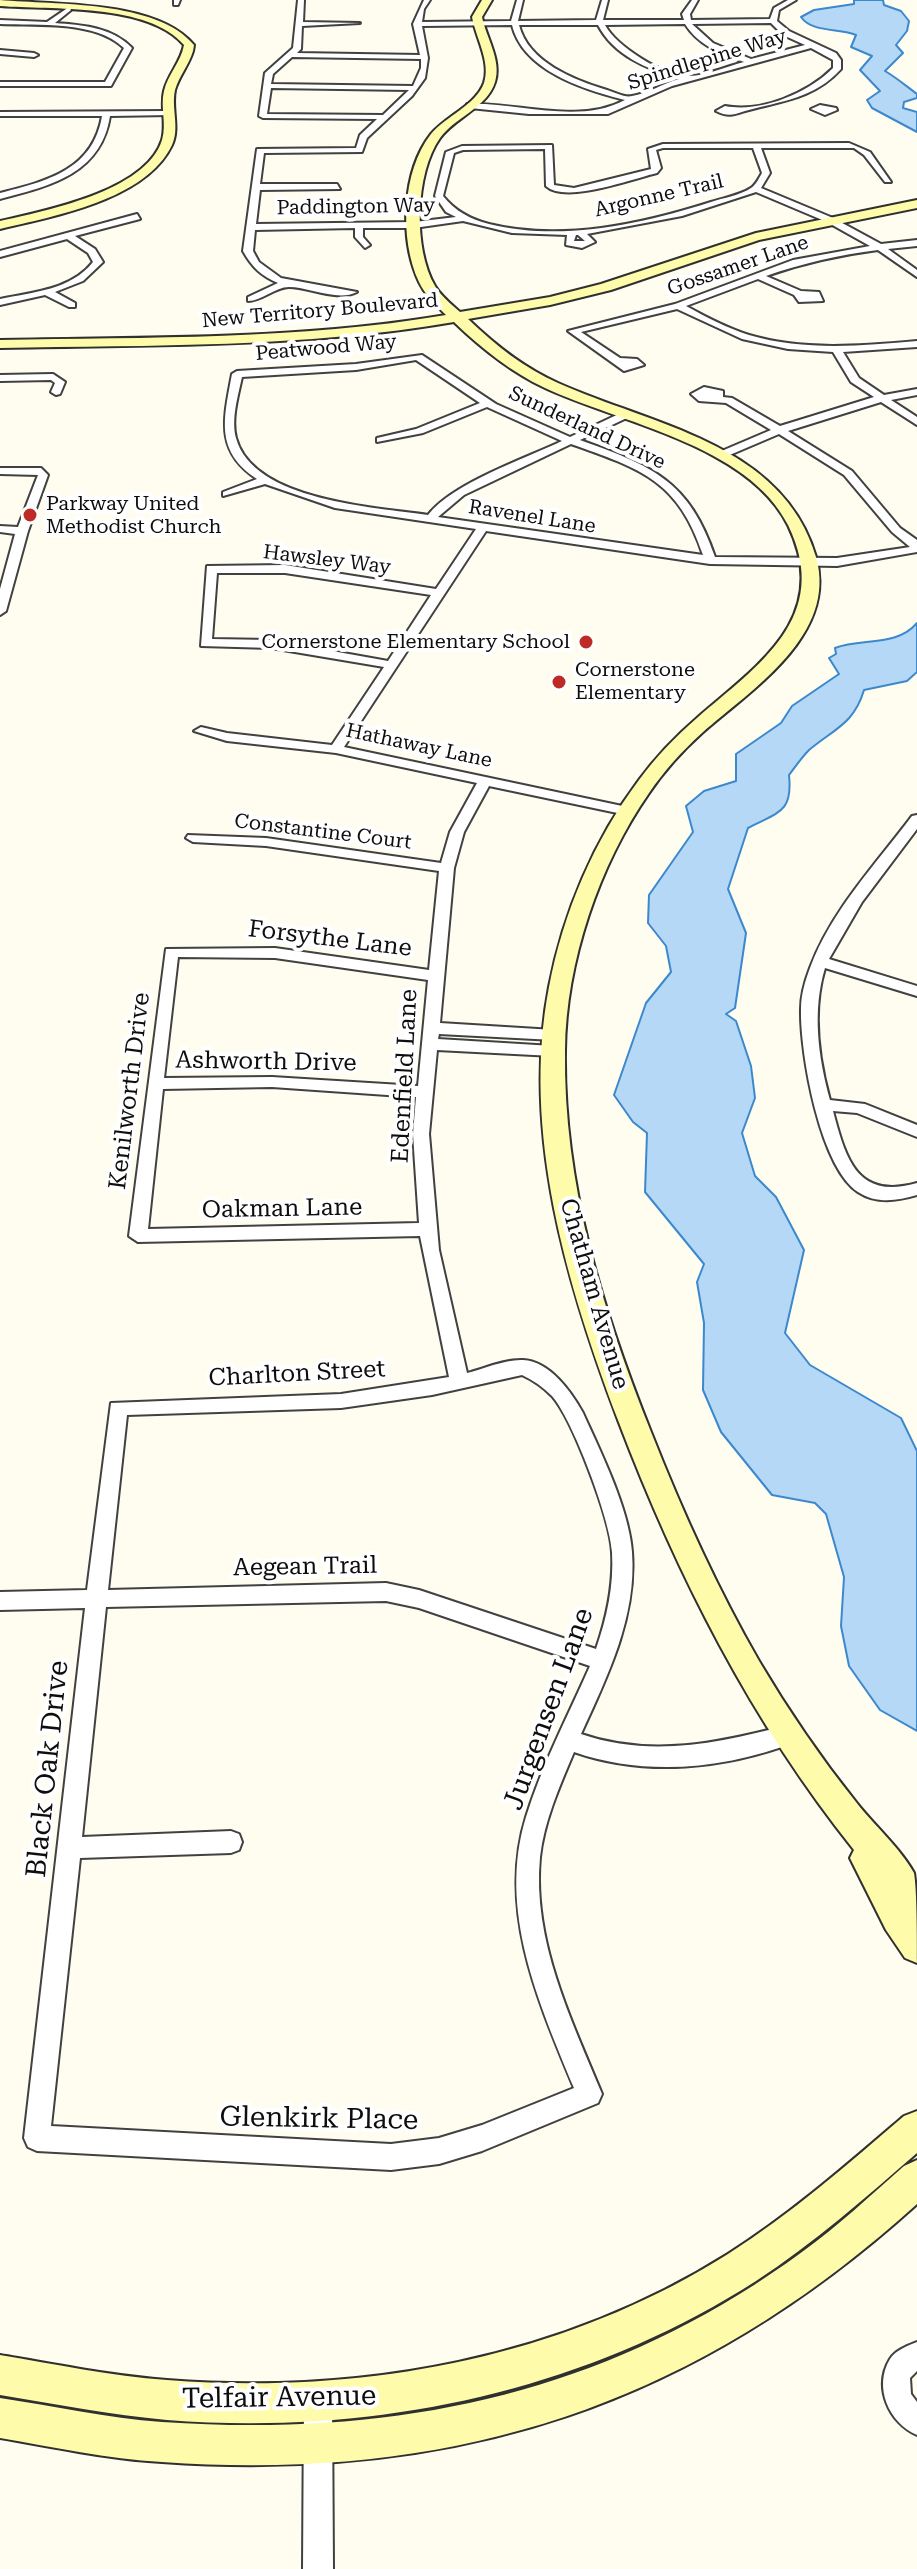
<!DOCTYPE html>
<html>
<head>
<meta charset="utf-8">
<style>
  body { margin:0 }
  canvas { display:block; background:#fffdef }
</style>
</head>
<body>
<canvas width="917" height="2569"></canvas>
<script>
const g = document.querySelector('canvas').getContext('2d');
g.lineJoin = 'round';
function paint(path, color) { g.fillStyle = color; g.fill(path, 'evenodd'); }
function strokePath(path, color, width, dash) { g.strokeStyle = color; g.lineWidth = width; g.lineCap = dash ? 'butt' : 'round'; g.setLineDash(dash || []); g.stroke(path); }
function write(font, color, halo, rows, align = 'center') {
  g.font = font + ' "Roboto Serif",serif'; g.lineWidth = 8; g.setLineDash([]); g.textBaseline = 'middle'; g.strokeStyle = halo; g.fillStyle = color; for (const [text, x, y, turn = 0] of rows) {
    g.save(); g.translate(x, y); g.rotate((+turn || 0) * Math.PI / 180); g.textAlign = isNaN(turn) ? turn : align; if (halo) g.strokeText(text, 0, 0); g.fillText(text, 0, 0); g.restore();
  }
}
const water = new Path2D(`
  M854,0H883L884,5L901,11L909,21L907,31L896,45L903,53L885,71C897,78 906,86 917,94V98L904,102L903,108L917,112V132L872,108L867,100L880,91L860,70L872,56L851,47L856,35C840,28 812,33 801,17L814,10L854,4Z
  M917,623V672L907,681L864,690C854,724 834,729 809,750C802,757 795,767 789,775C793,813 778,812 748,828L728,889L746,933L735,1008L726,1014L736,1021L751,1066L755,1098L742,1133L755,1176L776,1197L804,1250L785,1333L810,1365L901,1418L917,1451V1731L880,1710L849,1666L841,1626L844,1577L826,1514L815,1503L772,1495L721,1432L703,1390L704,1323L697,1282L704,1264L645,1192L647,1133L633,1122L614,1095L646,1003L671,972L666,946L648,923L649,895L693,832L686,806L704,791L736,781V754L781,723L792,706L839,674L829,658L836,654L835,648C862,638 897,647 917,623Z`);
const street = new Path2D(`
  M174,0H180L178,5H174Z
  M298,0H304L303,22L360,23L302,26L301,49L297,53L420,55L413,24L424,0H430L424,9L422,22L511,21L517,0H523L518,21L596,20L602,0H608L603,20H684L682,14L692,0H698L690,14L691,20L770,19L774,8L788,0H796L779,10L777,21L789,31L836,53L841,60V69C814,99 781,101 745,111C733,115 728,117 716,111L725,106C761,113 808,93 833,68V60L811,48L672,86L608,114H529L470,108L467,104C518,102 578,125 625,100C585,90 523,71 512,25L422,26L428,58L425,78L412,96L367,138L362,152L264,153L260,184H337L340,189L260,190L256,224L414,222L456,217L446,212L435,196L446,152L462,146L552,145L554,185L574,188L651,169L648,149L663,144L849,143L870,152L891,182H885L864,155L854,148H761L770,173L761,188L833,218L881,244L917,240V246L888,249L917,270V277L878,250C839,255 803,263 766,276L801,291L819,292L823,301L799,302L794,295L758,279L686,306C706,317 727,328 749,335C803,351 861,346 917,341V347L843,352L859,378L884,395L917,389V395L891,400L917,417V425L881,402L788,431L852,471L900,528L917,540V552L837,566L710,564L486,531L344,747L627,807L634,811L627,815L489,786L464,832L454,868L440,1023L554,1030L562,1035L554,1040L439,1034L438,1039L553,1046L561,1051L553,1056L437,1050L429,1134L439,1250L467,1373C483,1369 506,1359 523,1360C550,1361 572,1393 583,1413C601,1453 629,1509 632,1552C637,1617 607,1677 581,1734C650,1758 720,1743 788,1725L796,1728L799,1735L796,1742C725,1769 646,1777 574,1752C560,1785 544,1821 540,1857C532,1940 571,2019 602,2094L598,2103L482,2151L439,2164L391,2170L37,2151L28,2147L24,2138L85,1608L0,1610V1592L87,1590L111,1403L341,1394L449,1377L420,1236L138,1242L129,1236L166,949L275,948L429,970L439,871L266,846L193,842L186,838L188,835L266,838L441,863L450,832L477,783L336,753L227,741L194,731L201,727L227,733L332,745L384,667L271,648L201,646L207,566L285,565L436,589L476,529L335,508L265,484L223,496V492L257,479C214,451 224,418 232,374L237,371L356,364L422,355L496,404L570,437L623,412H631V416L580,440C652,466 689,480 715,557L837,558L910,547L892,532L844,475L779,434L725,457H717V453L771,430L726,403L699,401L691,394L704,387L723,391V397L732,398L780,426L874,397L851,382L833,352L788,349L742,339L677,309L581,332L620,358L637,359L644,365L624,371L568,331L675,304L793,260L870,246L827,222L756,192L682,216L587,234L595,242L582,248L566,245L567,235L512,233L463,221L414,228H363V237L370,245L365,248L355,237V228L255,230L253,251L259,262L281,278L357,292C338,302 309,287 289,287C275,287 262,301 248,301V297L278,283C261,276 252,267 243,251L257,149L356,148L360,135L377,119L263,118L259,116L265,73L293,48ZM771,23L783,35L805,45L751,59L713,43L692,24ZM685,24C699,46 720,53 744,62C727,66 706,76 689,76C664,77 616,46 605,25ZM519,25H598C614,56 648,69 679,79C664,83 647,94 632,96C625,98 614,92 607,90C574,80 528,62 519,25ZM292,57L421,59V68L413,86L271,84L273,74ZM271,88L409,90L383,115L267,114ZM663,148H753L762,173C759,178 756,185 751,188C741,195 723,198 711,202C642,224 561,242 489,224C470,219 455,211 443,196L454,153L463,150L545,149L546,186C565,204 632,179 657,173L661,168L656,150ZM576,235H578L585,241H574ZM416,360L480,403L416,429L377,438V442L423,433L487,407L562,441C524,459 453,483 428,515C375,507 253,501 236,438C231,419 238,396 242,377L356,370ZM571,444C641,469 678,480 703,555L438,517L464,495ZM217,573H285L431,595L388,661L271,640L212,639ZM178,957L275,958L428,980L418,1086L272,1077L164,1078ZM272,1087L416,1097L413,1134L419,1223L148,1229L163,1089ZM522,1375C533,1380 543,1387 552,1396C573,1420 610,1519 612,1552C614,1586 607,1617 596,1649L419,1590L386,1583L108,1590L127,1415L341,1408L432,1395ZM386,1601L419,1608L590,1666C568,1716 542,1765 526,1817C497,1910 539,2003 574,2088L482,2125L439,2138L391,2144L51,2126L80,1858L231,1853L239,1850L242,1842L239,1834L231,1831L82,1837L106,1607Z
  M69,7L71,10L55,23C82,25 112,27 132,48L111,86H0V82H105L124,48C95,20 38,26 0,24V20L47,22Z
  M0,50L34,53L38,55L34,57L0,54Z
  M820,105L836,108L837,110L825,115L811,109Z
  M168,111L171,115L110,116C101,174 50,186 0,199V193C47,181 93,170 102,116H0V112Z
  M137,214L140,219L75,236L95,249L103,262L83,281L55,292L75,303V307H69L45,295L0,305V299C33,292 71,290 93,262L88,253L67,239L0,257V251Z
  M0,375L53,374L65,382L60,394L56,395L51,392L55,383L51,380L0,381Z
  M0,468H41L48,475L28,531L6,611L0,615V589L15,534L0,532V526L18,527L38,475L0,474Z
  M917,815V829L862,902L829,959L917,986V996L825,968C812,1011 818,1057 830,1100L865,1104L917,1125V1137L857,1113L833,1111C846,1161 858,1200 917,1183V1195C897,1201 876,1204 858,1192C820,1167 800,1053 801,1009C801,995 805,981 810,968C831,911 876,864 912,816Z
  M917,2342V2371L910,2378L911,2394L917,2402V2435C889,2423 873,2387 890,2359C896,2350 907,2346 917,2342Z
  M318,2389L328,2393L332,2403L333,2569H303L304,2403L308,2393Z`);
const secondary = new Path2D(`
  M0,0C56,5 157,0 194,45L193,51C189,65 179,76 175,90C171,108 180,128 172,145C146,200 54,216 0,229V221C45,211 146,191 162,140C167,124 160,107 164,91C168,74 181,62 184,45C149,3 51,10 0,6Z
  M482,0H492L482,17C486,37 502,61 495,82C487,108 455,117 440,138C415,173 413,249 435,286C441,296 451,304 460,312L550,297L601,284L756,233L917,200V208L759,240L611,290L550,305L468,319C495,345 524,368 558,383C651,425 783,443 816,557C838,635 752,689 702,733C682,751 664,771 649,793C599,865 566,962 565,1050C563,1183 602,1309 651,1432C682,1511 717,1588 759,1661C788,1710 820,1757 856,1802C873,1824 901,1849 914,1873C917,1889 917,1942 917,1963L905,1958L886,1930L850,1858L854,1850C751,1721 677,1575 618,1420C567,1285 521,1132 549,987C563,913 594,840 639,780C656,757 675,737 697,718C758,665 833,617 788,525C748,445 620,423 545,388C511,372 481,348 454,322C304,348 151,345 0,348V340C149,337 299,340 446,315C436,305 425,295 419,282C399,239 402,171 431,134C446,116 476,105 484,83C491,62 476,38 472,17Z
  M917,2111V2153C865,2198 814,2243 756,2281C581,2393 373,2436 167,2420C111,2415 55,2404 0,2395V2355C55,2364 111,2376 167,2380C363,2395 561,2359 728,2254C791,2214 848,2164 904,2116Z
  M917,2160V2204C696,2404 458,2483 162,2462C107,2459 54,2447 0,2438V2398C54,2406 107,2418 162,2422C399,2438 608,2394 802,2252C838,2226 871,2195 904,2166Z`);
const markers = [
  [30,515,8,"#be2b26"],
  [586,642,8,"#be2b26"],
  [559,682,8,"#be2b26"]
];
const farStreetnames = [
  ["Spindlepine Way",707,60,-17],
  ["Argonne Trail",659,196,-13],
  ["Paddington Way",356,207,-1],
  ["Gossamer Lane",738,266,-19],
  ["New Territory Boulevard",320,311,-5],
  ["Peatwood Way",326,348,-5],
  ["Sunderland Drive",587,428,25],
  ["Ravenel Lane",532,517,9],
  ["Hawsley Way",327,560,7],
  ["Hathaway Lane",419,746,12],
  ["Constantine Court",323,832,7]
];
const farPoinames = [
  ["Parkway United",46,504],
  ["Methodist Church",46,527],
  ["Cornerstone Elementary School",570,642,"right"],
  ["Cornerstone",575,670],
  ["Elementary",575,693]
];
const streetNames = [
  ["Forsythe Lane",330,939,7],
  ["Ashworth Drive",266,1062,1],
  ["Edenfield Lane",405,1076,-87],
  ["Kenilworth Drive",130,1091,-83],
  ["Oakman Lane",282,1209,-1],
  ["Chatham Avenue",594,1294,74],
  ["Charlton Street",297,1374,-3],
  ["Aegean Trail",305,1567,-1]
];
const nearStreetnames = [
  ["Jurgensen Lane",549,1709,-70],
  ["Black Oak Drive",48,1769,-84],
  ["Glenkirk Place",319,2119,1],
  ["Telfair Avenue",279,2398,-1]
];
paint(water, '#b4d8f6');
strokePath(water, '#3c88cd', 2);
strokePath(street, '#414141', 4);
strokePath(secondary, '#303030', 4);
paint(street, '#fff');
paint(secondary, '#fefbab');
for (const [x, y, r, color] of markers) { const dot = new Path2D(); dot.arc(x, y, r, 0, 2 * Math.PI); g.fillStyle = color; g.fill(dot); strokePath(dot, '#fff', 3); }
write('20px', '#0e0e0e', '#fff', farStreetnames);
write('20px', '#0e0e0e', '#fff', farPoinames, 'left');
write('24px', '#0e0e0e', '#fff', streetNames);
write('28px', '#0e0e0e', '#fff', nearStreetnames);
</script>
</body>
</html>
